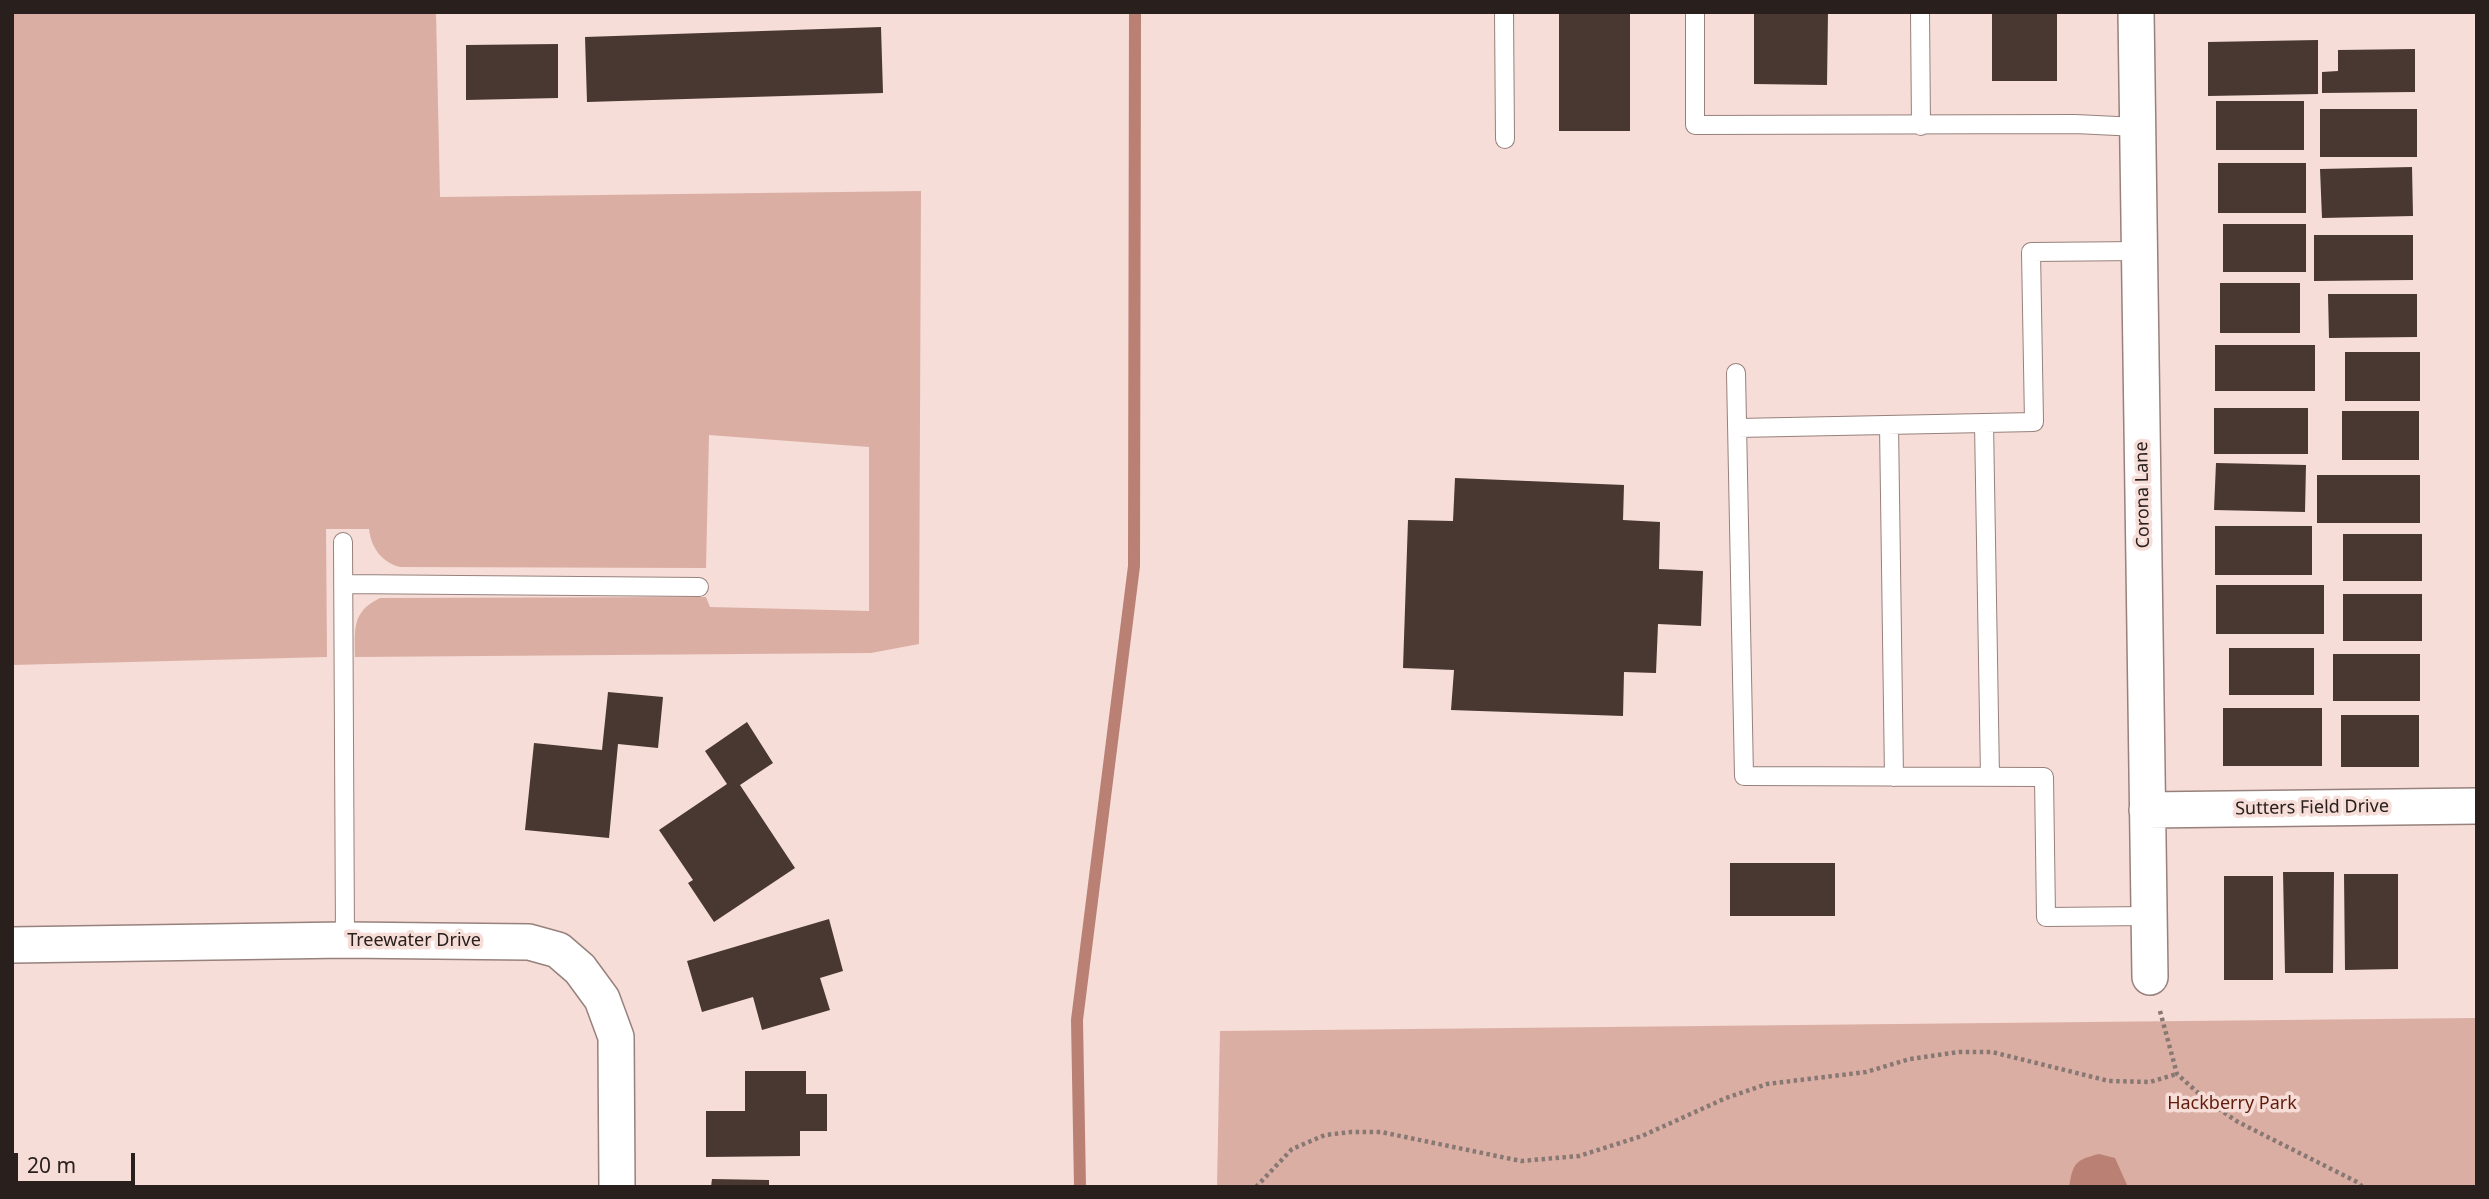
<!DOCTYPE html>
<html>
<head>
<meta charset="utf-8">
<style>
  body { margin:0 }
  #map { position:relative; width:2489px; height:1199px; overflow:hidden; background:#f6ddd7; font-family:"Noto Sans",sans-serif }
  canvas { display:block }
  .frame { position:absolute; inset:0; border:14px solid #29201e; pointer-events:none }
  .scale { position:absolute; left:14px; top:1153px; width:121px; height:32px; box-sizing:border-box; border:4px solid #29201e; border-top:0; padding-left:9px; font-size:21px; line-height:24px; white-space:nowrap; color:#29201e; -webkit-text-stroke:5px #f6ddd7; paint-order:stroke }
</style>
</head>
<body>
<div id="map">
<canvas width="2489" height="1199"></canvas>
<div class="frame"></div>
<div class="scale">20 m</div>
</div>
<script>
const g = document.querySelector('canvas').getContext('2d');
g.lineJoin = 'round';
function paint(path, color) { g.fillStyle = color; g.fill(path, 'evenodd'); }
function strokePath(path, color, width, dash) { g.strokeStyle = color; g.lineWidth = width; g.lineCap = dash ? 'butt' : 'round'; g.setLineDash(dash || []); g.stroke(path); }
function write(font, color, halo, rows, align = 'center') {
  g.font = font + ' "Noto Sans",sans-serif'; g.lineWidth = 7; g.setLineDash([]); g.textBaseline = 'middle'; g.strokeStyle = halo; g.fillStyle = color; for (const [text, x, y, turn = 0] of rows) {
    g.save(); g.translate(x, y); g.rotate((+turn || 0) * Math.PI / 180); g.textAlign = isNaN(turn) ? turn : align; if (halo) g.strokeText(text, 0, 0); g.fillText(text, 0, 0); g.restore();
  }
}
const green = new Path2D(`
  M12,12H436L440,197L921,191L919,644L871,653L355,657C355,630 351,612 380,598L706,597L710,607L869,611V447L709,435L706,568L400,567C381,562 371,547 369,529H326L327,657L12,665Z
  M2477,1018V1187H1217L1220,1031Z`);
const water = new Path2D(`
  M2099,1154L2115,1158L2128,1187H2069C2073,1163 2075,1160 2099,1154Z`);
const stream = new Path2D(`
  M1080,1187L1077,1020L1134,566L1135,12`);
const building = new Path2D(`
  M1559,12H1630V131H1559Z
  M1754,12H1828L1827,85L1754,84Z
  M1992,12H2057V81H1992Z
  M881,27L883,93L587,102L585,37Z
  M2318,40V94L2208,96V42Z
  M558,44V98L466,100V45Z
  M2415,49V92L2322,93V72L2338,71V50Z
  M2216,101H2304V150H2216Z
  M2320,109H2417V157H2320Z
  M2218,163H2306V213H2218Z
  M2412,167L2413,216L2322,218L2320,169Z
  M2223,224H2306V272H2223Z
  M2314,235H2413V280L2314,281Z
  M2220,283H2300V333H2220Z
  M2328,294H2417V337L2329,338Z
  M2215,345H2315V391H2215Z
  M2345,352H2420V401H2345Z
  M2214,408H2308V454H2214Z
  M2342,411H2419V460H2342Z
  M2216,463L2306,465L2305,512L2214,510Z
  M2317,475H2420V523H2317Z
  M1455,478L1624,485L1623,520L1660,522L1659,569L1703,571L1701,626L1658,624L1656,673L1624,672L1623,716L1451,710L1454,670L1403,668L1408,520L1453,521Z
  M2215,526H2312V575H2215Z
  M2343,534H2422V581H2343Z
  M2216,585H2324V634H2216Z
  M2343,594H2422V641H2343Z
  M2229,648H2314V695H2229Z
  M2333,654H2420V701H2333Z
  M608,692L663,697L658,748L618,744L609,838L525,830L534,743L602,750Z
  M2223,708H2322V766H2223Z
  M2341,715H2419V767H2341Z
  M747,722L773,763L740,785L795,868L714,922L688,883L693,880L659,830L727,784L705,751Z
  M1730,863H1835V916H1730Z
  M2283,872H2334L2333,973H2285Z
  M2344,874H2398V969L2345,970Z
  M2224,876H2273V980H2224Z
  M829,919L843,971L820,978L830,1010L762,1030L753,997L702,1012L687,961Z
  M745,1071H806V1094H827V1131H800V1156L706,1157V1111H745Z
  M712,1179L769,1180V1187H711Z`);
const path = new Path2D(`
  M2160,1011L2177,1074L2206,1100L2238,1122L2359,1183L2362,1187
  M1256,1187L1292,1149L1325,1135L1351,1132H1381L1521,1161L1579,1156L1642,1136L1726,1098L1767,1084L1866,1072L1910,1059L1959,1052H1992L2109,1081L2150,1082L2177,1074`);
const service = new Path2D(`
  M1504,12L1505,139
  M1695,12V125L2075,124L2138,127
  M1920,12L1921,126
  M1736,373L1744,776L2044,777L2046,917L2149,916
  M1984,423L1990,777
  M1889,425L1894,777
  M1738,428L2034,422L2031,252L2140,251
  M343,542L345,940
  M343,584L699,587`);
const minor = new Path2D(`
  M2136,12L2150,977
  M2147,810L2477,806
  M12,945L345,940L529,942L558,950L580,969L602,999L616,1037L617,1187`);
const streetNames = [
  ["Corona Lane",2143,495,-91],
  ["Sutters Field Drive",2312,808,-1],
  ["Treewater Drive",414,941]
];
const parkNames = [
  ["Hackberry Park",2232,1104]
];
paint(green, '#daaea3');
paint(water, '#b98073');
strokePath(stream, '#b98073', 12);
paint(building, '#493732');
strokePath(service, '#97817c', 20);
strokePath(minor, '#97817c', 38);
strokePath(path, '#887874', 4.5, [3.5, 3.5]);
strokePath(service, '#fff', 18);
strokePath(minor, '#fff', 35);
write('18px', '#29201e', '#f6ddd7', streetNames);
write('18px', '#601b0b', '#f6ddd7', parkNames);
</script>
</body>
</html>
